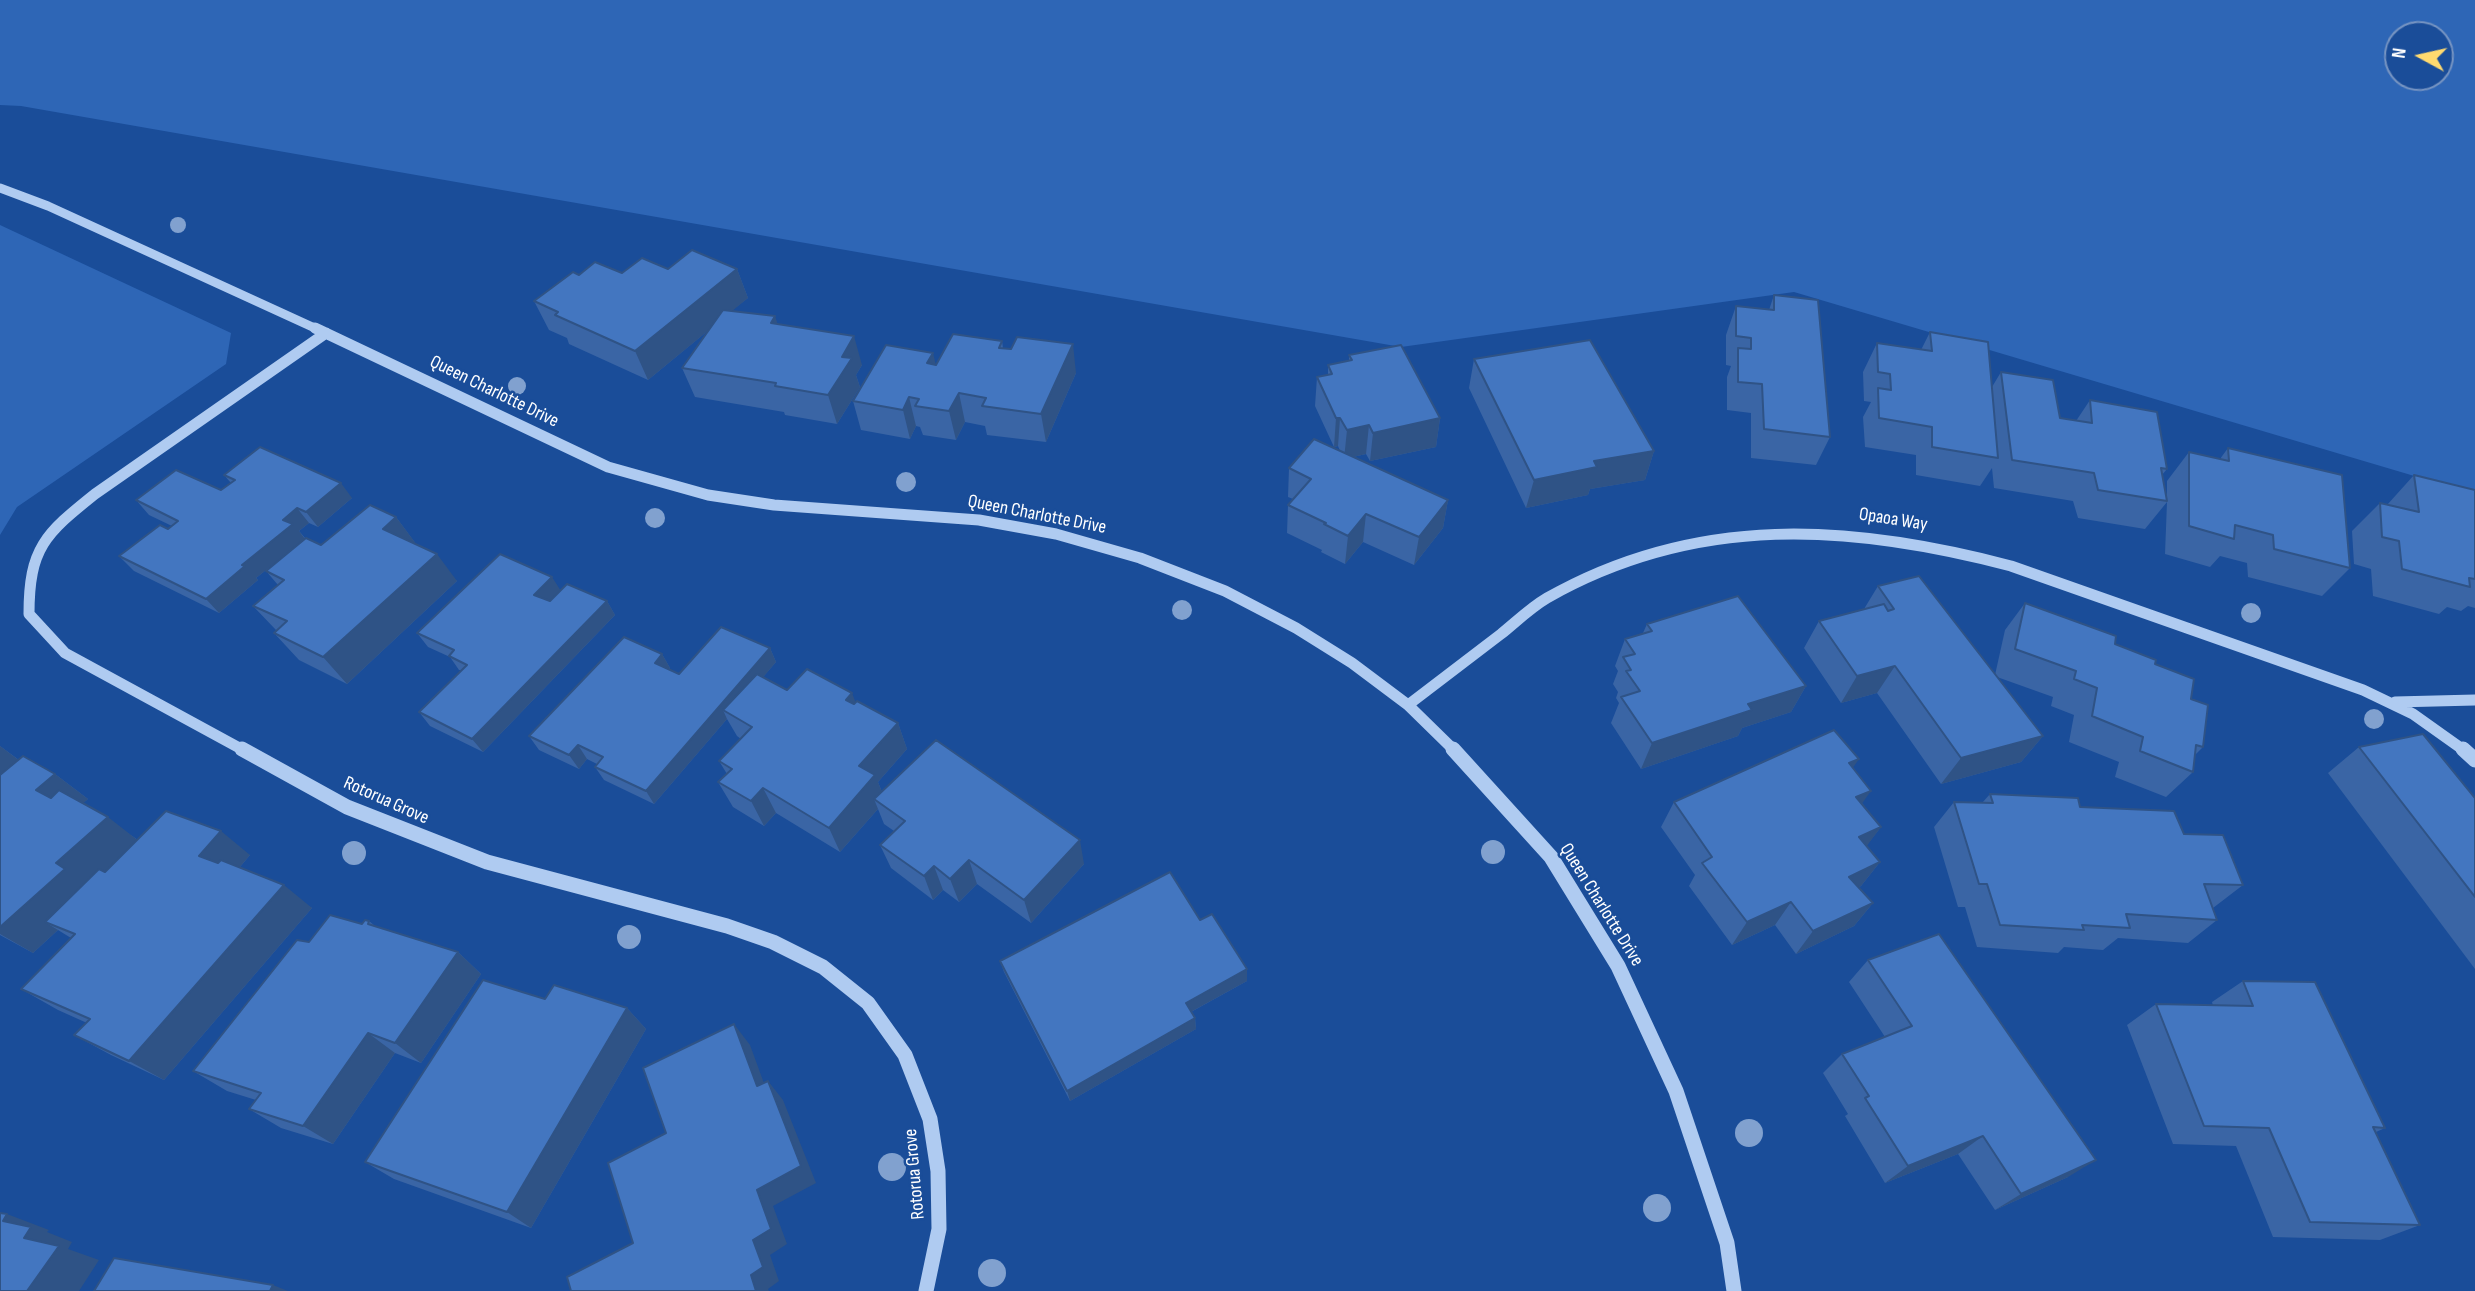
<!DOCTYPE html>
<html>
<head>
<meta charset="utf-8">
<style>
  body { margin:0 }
  #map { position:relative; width:2475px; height:1291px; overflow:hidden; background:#1a4d99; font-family:"Sofia Sans Condensed",sans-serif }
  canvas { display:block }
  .north { position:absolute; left:2384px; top:21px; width:70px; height:70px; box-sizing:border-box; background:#1a4d99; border:2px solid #7694c2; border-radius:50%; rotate:278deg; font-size:19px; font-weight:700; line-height:28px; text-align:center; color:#fff }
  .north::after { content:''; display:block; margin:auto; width:24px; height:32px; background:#ffda6f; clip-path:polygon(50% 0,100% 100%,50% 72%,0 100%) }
</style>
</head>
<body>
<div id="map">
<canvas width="2475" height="1291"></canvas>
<div class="north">N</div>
</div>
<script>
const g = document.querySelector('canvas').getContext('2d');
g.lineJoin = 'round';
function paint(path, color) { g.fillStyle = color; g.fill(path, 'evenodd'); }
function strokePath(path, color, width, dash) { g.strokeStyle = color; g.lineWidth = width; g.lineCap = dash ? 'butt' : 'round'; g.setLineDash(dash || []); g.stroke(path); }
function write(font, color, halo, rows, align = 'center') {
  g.font = font + ' "Sofia Sans Condensed",sans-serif'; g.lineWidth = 5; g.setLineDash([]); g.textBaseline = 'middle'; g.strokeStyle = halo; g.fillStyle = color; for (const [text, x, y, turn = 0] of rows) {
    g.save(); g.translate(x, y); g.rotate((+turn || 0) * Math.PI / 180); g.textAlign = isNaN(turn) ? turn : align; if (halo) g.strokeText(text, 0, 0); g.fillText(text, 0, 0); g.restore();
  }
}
const green = new Path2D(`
  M0,0H2475V494L1794,292L1401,347L21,106L0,105ZM2398,35H2440V77H2398Z
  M0,225L231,333L226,364L17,507L0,535Z`);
const minorFar2 = new Path2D(`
  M0,188L48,206L319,330`);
const minorFar1 = new Path2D(`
  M315,328L608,467L708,495L774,505L979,520L1056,534L1140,558L1225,591L1296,628L1352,663L1408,705L1455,751
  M2395,702L2475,700
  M1408,705C1439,681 1470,658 1501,634C1516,622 1530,608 1547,598C1697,513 1851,524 2011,566L2363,690L2413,714L2465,751
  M245,751L65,653L29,614C29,548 45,534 95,494L326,333`);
const minor = new Path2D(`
  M242,749L347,807L487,862L727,926L773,942L823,967L868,1003L905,1055L930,1119L938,1171L939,1229L926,1291
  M1453,749L1551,857L1618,966L1676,1091L1727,1243L1734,1291
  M2463,749L2475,760`);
const trees = [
  [178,225,8],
  [517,386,9],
  [906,482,10],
  [655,518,10],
  [1182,610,10],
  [2251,613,10],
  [2374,719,10],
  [1493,852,12],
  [354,853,12],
  [629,937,12],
  [1749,1133,14],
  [892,1167,14],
  [1657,1208,14],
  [992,1273,14]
];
const wall = new Path2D(`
  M668,269H737L748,298L731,311L778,324L862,365L856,375L860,387L837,424L785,415L784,412L695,397L682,368L710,329L648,380L569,344L567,338L549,330L534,301L579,275L622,273Z
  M1774,295L1830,437L1816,465L1751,458V413L1727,410V377L1731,366L1726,365V335L1736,306L1769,310Z
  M1930,332L1992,387L2001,372L2060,418L2076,421L2090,400L2167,469L2162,475L2167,497V481L2189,452L2220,459L2228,448L2350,568L2322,596L2248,577L2247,563L2220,556L2210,567L2165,554L2167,502L2145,529L2078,518L2073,501L1994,488L1992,468L1980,486L1916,475V455L1865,447L1863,417L1871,402L1864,401L1863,372L1877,343L1921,350Z
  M1002,341L1003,348L1076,373L1046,442L987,435L985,426L965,422L956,440L923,435L920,427L916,426L910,439L861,430L853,401L936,365Z
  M1349,355L1440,418L1436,447L1370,461L1366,454L1353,457L1448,500L1443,528L1414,565L1363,542L1345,564L1321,552L1322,550L1287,533L1288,505L1293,499L1288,497L1289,468L1340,451L1338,446L1334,447L1315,406L1317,377L1328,375V365L1349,360Z
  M1474,359L1654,451L1645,480L1590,489L1588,495L1526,508L1469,388Z
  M224,475L352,498L318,527L309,523L299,531L305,538L321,545L396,517L416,544L457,581L347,684L299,660L274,633L276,630L253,606L278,585L266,571L285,555L256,578L258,580L219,613L134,571L119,556L172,526L149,515L136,500L221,490L231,483Z
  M2414,475L2475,490V608L2468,606L2461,611L2447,607L2439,614L2373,596L2371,569L2354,564L2352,531L2380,503L2387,505Z
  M1878,586L1995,675L2005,630L2025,603L2115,644L2155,664L2191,699L2203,747L2195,755L2193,772L2166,797L2115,777L2119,762L2069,742L2074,715L2051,706L2053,697L1997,677L2043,736L2021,762L1941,784L1877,693L1841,703L1804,648L1819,621L1864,609Z
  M560,591L607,601L615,615L483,752L430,726L419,712L461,670H459L450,657L428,647L417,633Z
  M1647,624L1806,686L1791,712L1742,728L1738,736L1641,769L1611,723L1619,703L1616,698L1618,692L1613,684L1618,671L1615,666L1625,639L1643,633Z
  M770,648L776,662L763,677L787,690L856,703L898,723L907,749L878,782L882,792L1084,864L1031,923L977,884L959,902L943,890L933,900L891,868L880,845L894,831L884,824L878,809L840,852L776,813L764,826L733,807L718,782L727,774L719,761L741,739L737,736L727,719L654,804L604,780L595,767L597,764L587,759L579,769L539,750L529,736L662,654L670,668L669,670L679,674Z
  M0,746L19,760L55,774L88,799L83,803L138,840L250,855L240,867L312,908L164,1080L111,1055L74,1035L87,1023L58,1010L21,989L71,938L58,930L33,953L0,935Z
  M2359,747L2475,798V969L2328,773Z
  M1853,768L1862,803L1881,827L1866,846L1880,862L1861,886L1859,887L1873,903L1854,926L1796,954L1775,925L1732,945L1689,886L1695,875L1661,827L1674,802Z
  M1990,794L2080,807L2184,834L2243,885L2213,908L2217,920L2188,943L2118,938L2103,950L2064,947L2058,953L1977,947L1965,907H1958L1934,827L1954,802L1982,803Z
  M1200,920L1247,981L1191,1012L1195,1018L1196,1029L1070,1101L1004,972L1000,961Z
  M369,921L375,926L458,952L481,974L421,1063L395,1053L333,1144L281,1128L249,1109L256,1100L227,1091L193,1071L309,942Z
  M1868,960L2068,1177L1995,1210L1958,1154L1885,1183L1845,1116L1848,1114L1823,1073L1842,1054L1885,1037L1849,982Z
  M2243,981L2385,1128L2376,1132L2420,1225L2380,1240L2273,1237L2236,1146L2173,1144L2127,1025L2156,1004L2213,1006L2212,1002Z
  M627,1008L646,1029L531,1228L394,1179L365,1162Z`);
const shadedWall = new Path2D(`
  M737,269L748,298L648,380L635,351Z
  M775,316L785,346L771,323Z
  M854,336L862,365L856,375L860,387L837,424L828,395L842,357Z
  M1073,344L1076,373L1046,442L1041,414Z
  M933,353L940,382L927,363Z
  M959,393L965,422L956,440L949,411Z
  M909,397L916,426L910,439L903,410Z
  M1336,418H1340L1338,446L1334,447Z
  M1440,418L1436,447L1370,461L1373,433Z
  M1369,425L1366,454L1344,459L1347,430Z
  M1654,451L1645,480L1590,489L1588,495L1526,508L1534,480L1594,461Z
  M341,483L352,498L318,527L306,512Z
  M1448,500L1443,528L1414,565L1419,537Z
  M297,508L309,523L299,531L305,539L256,578L258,580L219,613L206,599L283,520Z
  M1366,514L1363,542L1345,564L1348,536Z
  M396,517L417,545L383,529Z
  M437,554L457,581L347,684L323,657Z
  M552,577L561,591L544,609L534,595Z
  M607,601L615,615L483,752L472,739Z
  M770,648L776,662L731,715L723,710L727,719L654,804L646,791Z
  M662,654L670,668L663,677L655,663Z
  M1895,666L1877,693L1841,703L1857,676Z
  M1806,686L1791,712L1742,728L1738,736L1641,769L1652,743L1748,704Z
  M852,693L862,719L846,700Z
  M898,723L907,749L878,782L885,800L874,799L878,809L840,852L829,828L859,766Z
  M2043,736L2021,762L1941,784L1961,758Z
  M578,745L587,759L579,769L569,755Z
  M0,746L20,761L0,778Z
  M1859,759L1841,785L1849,763Z
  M55,774L88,799L70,815L36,790Z
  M763,788L776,813L764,826L751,801Z
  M1871,791L1853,816L1856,797Z
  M108,817L140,842L90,886L45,922L58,930L33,953L0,934V927L56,863Z
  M1881,827L1863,851L1859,837Z
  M221,831L250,855L229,880L199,856Z
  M1080,840L1084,864L1031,923L1024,900Z
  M969,860L977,884L959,902L950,879Z
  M1880,862L1861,886L1832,900L1849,877Z
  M934,866L943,890L933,900L924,876Z
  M284,885L312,908L164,1080L129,1061Z
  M1791,902L1775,925L1732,945L1747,922Z
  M1873,903L1854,926L1796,954L1813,931Z
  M458,952L481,974L421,1063L395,1043Z
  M1247,969V981L1187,1014L1186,1003Z
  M627,1008L646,1029L531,1228L507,1212Z
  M1195,1018L1196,1029L1070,1101L1067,1091Z
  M734,1024L750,1045L772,1105L757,1086Z
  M368,1033L395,1053L333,1144L303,1126Z
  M768,1081L783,1100L816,1183L773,1206L787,1244L770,1255L779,1281L768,1289L769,1291H756L751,1275L753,1240Z
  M1983,1136L1958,1154L1885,1183L1908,1166Z
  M2096,1160L2068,1177L1995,1210L2021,1194Z
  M7,1214L49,1230L47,1232L72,1242L68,1249L99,1260L79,1291H27L3,1221Z
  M273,1285L288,1291H270Z`);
const building = new Path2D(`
  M692,250L737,269L635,351L555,315L558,312L534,301L573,272L579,275L595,262L622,273L642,258L668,269Z
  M1774,295L1818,300L1830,437L1764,429L1762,384L1738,382V348L1751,349V338L1736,336V306L1774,310Z
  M723,310L775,316L771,323L854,336L842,357L852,358L828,395L775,386L776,383L682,368Z
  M1930,332L1988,342L1998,458L1932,447V427L1879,418L1878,388L1891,390L1890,374L1878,372L1877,343L1932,351Z
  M953,334L1002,341L999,348L1011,349L1017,337L1073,344L1041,414L982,406L986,398L959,393L949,411L915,406L919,399L909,397L903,410L853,401L886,345L933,353L927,363L936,365Z
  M1590,340L1654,451L1594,461L1597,467L1534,480L1474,359Z
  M1401,345L1440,418L1373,433L1369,425L1347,430L1340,418H1336L1317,377L1332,374L1328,365L1352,360L1349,355Z
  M2001,372L2053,380L2060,418L2092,423L2090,400L2157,412L2167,469L2161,468L2167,501L2098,490L2094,473L2012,460Z
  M1314,439L1448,500L1419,537L1366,514L1348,536L1324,524L1326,523L1288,505L1311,479L1289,468Z
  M260,447L341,483L306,512L297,508L283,520L293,524L242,565L245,566L206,599L119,556L160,525L168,529L178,521L136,500L176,470L221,490L235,480L224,475Z
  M2228,448L2342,475L2350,568L2274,549L2273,535L2235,525L2234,539L2189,526V452L2229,461Z
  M2414,475L2475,490V579L2469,578L2470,587L2402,569L2399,541L2382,537L2380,503L2419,512Z
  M370,505L396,517L383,529L437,554L323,657L274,633L287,621L253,606L284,580L266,571L306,538L321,545Z
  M500,554L552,577L534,595L550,601L567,584L607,601L472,739L419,712L467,665L449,656L454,650L417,633Z
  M1919,576L2043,736L1961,758L1895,666L1857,676L1819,621L1884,604L1888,611L1894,609L1878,586Z
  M1738,596L1806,686L1748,704L1752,710L1652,743L1621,697L1640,691L1626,671L1631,670L1623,657L1635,654L1625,639L1652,631L1647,624Z
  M2025,603L2116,636L2115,644L2156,660L2155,664L2194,679L2191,699L2208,705L2203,747L2196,745L2193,772L2140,751L2143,737L2092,716L2097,688L2074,679L2076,671L2015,649Z
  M721,627L770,648L646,791L595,767L603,757L578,745L569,755L529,736L624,637L662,654L655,663L679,674Z
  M807,669L852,693L846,700L854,704L857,701L898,723L859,766L875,775L829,828L763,788L751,801L718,782L732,769L719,761L752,727L723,710L757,674L787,690Z
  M1834,730L1859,759L1849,763L1871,791L1856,797L1881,827L1859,837L1880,862L1849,877L1873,903L1813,931L1791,902L1747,922L1702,863L1712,857L1674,802Z
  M2423,734L2475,798V897L2359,747Z
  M936,740L1080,840L1024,900L969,860L950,879L934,866L924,876L880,845L905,821L874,799Z
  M23,756L55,774L36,790L51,798L59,790L108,817L56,863L65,869L0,927V775Z
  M1990,794L2078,798L2080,807L2174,811L2184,834L2223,835L2243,885L2204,884L2217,920L2126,914L2130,928L2082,925L2084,930L2000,925L1987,884H1979L1954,802L1993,803Z
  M166,811L221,831L199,856L218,863L221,860L284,885L129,1061L74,1035L90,1019L21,989L75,934L45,922L99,869L105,872Z
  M1170,872L1200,920L1212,914L1247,969L1186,1003L1195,1018L1067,1091L1000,961Z
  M330,915L362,924L365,920L369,921L368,924L458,952L395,1043L368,1033L303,1126L249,1109L261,1093L193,1071L297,940L309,942Z
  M1939,934L2096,1160L2021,1194L1983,1136L1908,1166L1865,1098L1869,1096L1842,1054L1912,1026L1868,960Z
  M483,980L545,999L554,985L627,1008L507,1212L365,1162Z
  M2243,981L2315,982L2385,1128L2373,1127L2420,1225L2310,1222L2269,1128L2204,1126L2156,1004L2253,1006Z
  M734,1024L757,1086L768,1081L801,1166L757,1190L771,1229L753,1240L763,1267L751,1275L756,1291H571L567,1277L633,1243L608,1163L666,1133L643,1068Z
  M0,1213L7,1214L3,1221L31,1227L24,1238L59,1246L27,1291H0Z
  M114,1258L273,1285L270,1291H94Z`);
const streetNames = [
  ["Queen Charlotte Drive",494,392,26],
  ["Queen Charlotte Drive",1037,515,11],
  ["Opaoa Way",1893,520,9],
  ["Rotorua Grove",386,801,24],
  ["Queen Charlotte Drive",1601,905,58],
  ["Rotorua Grove",915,1174,-95]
];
paint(green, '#2e66b6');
strokePath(minorFar2, '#afcbf1', 9);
strokePath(minorFar1, '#afcbf1', 11);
strokePath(minor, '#afcbf1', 15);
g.fillStyle = '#81a1cf';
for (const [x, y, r] of trees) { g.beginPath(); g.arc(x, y, r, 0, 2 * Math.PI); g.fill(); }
paint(wall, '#3a65a5');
paint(shadedWall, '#2f5386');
paint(building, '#4376c0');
strokePath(building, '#2f5386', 2);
write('19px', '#fff', '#1a4d99', streetNames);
</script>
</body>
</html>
